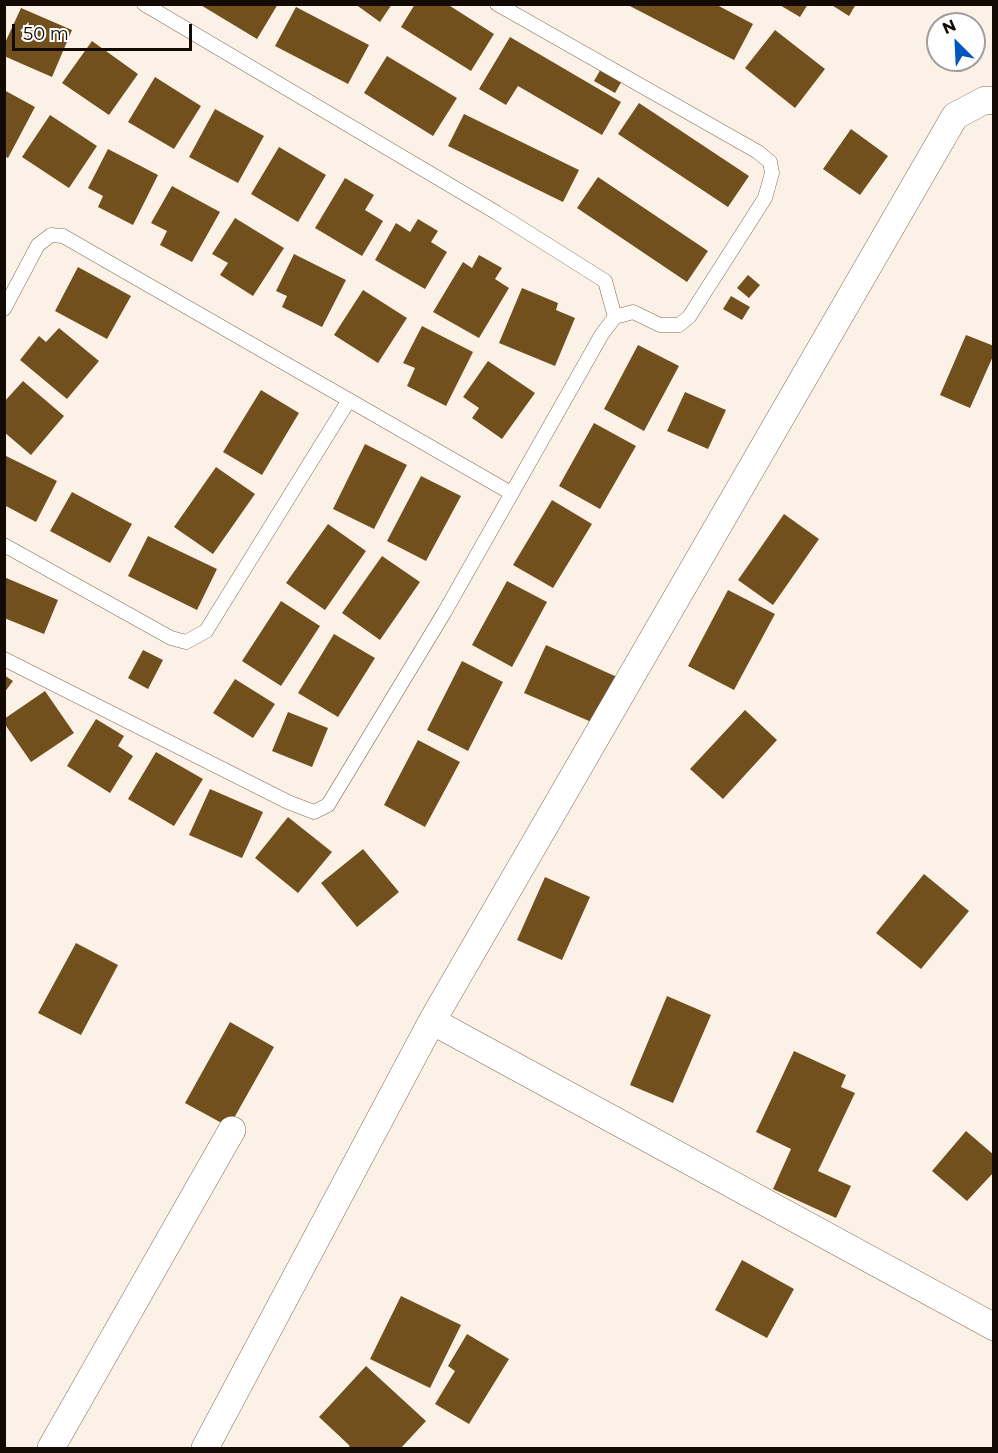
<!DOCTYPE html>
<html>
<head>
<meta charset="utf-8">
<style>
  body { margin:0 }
  #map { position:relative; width:998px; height:1453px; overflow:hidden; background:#fbf1e6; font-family:Montserrat,sans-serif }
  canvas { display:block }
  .frame { position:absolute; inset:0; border:6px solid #130a03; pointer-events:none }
  .north { position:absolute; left:926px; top:12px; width:60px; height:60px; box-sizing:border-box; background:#fff; border:2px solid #a19d9a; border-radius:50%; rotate:336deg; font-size:16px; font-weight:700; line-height:24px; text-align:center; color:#130a03 }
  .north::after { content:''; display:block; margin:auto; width:21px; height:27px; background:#0156bf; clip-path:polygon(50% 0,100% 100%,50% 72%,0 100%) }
  .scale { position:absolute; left:12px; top:24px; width:180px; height:27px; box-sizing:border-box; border:3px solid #130a03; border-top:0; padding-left:8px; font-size:18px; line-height:21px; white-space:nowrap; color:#130a03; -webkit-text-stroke:4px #fff; paint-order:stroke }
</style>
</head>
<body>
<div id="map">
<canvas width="998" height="1453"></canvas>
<div class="frame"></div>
<div class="north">N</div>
<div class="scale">50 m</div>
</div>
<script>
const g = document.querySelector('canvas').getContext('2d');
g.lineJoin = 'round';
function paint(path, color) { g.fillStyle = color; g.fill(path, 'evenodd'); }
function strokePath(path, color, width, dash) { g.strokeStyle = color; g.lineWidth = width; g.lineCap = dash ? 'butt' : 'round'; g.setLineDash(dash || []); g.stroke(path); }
const building = new Path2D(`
  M199,4H278L257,39Z
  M355,4H392L380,22Z
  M415,4H447L494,34L471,71L401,27Z
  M626,4H715L753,24L734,60Z
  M778,4H808L800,17Z
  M830,4H856L849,16Z
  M296,7L369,45L348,84L275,46Z
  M21,8L72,30L52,77L4,56V45Z
  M775,30L825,69L795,108L745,68Z
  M510,37L621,102L602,135L518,86L506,105L479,89Z
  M92,41L138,74L109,115L62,83Z
  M387,56L457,98L433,136L364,93Z
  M602,67L623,79L615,93L594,81Z
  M155,77L201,106L174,149L128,122Z
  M4,90L35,107L8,158L4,156Z
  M639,103L749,176L728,207L618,134Z
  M215,109L264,136L238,183L189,157Z
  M464,114L579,170L563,202L448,146Z
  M50,115L97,146L69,188L22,157Z
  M851,129L888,156L860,195L823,169Z
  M279,147L326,175L298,222L251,194Z
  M108,149L158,175L133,225L98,207L103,196L88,188Z
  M598,177L708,251L687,282L577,208Z
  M345,178L374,195L365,210L383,221L362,256L315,228Z
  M172,186L220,212L192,262L160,245L167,231L151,223Z
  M235,218L284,248L253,296L220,275L228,263L212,254Z
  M418,219L438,231L431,242L447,252L425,289L375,260L396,223L410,232Z
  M294,254L346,280L322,327L282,307L287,296L276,291Z
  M479,255L502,268L495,279L509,288L479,338L433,312L463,262L472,268Z
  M78,267L131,296L107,339L55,311Z
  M748,275L760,285L749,298L737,288Z
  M522,288L558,303L556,310L575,318L555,366L499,343Z
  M363,290L407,318L378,363L334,335Z
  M731,296L750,307L742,320L723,309Z
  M422,326L473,352L446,406L407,386L415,368L403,363Z
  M59,328L99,361L67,399L20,360L39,336L46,342Z
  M966,335L994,346V354L970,408L940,395Z
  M638,345L679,366L644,431L604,409Z
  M488,361L535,393L502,439L472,418L479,408L463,397Z
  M23,381L64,416L31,455L4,432V402Z
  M261,390L299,413L262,475L223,452Z
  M685,392L726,410L708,449L667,431Z
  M594,423L636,446L600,509L559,486Z
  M365,444L407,465L374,529L333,509Z
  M4,455L57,481L36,522L4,505Z
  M216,467L255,494L213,554L174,527Z
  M421,476L461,496L426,561L387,541Z
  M72,492L132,524L110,563L50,531Z
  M552,500L592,524L553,588L513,565Z
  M784,514L819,539L773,605L738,580Z
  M328,524L366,551L325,610L286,583Z
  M148,536L217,569L197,610L128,576Z
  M382,556L420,582L380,640L342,613Z
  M4,577L58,600L44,634L4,618Z
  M507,581L547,602L512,667L472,645Z
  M728,590L775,614L734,690L688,666Z
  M281,601L320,626L281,686L242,661Z
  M334,634L375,658L338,717L298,693Z
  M546,645L617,677L596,724L524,693Z
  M143,650L163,660L148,689L128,678Z
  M462,661L503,682L468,751L427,730Z
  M4,675L13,681L4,693Z
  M235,679L275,704L253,738L213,713Z
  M45,691L74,733L31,762L4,723V719Z
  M745,710L777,740L723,799L690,769Z
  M288,712L328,728L312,767L272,751Z
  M96,719L124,736L118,746L133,756L110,793L67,766Z
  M418,740L460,762L425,827L384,805Z
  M156,752L203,779L174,826L128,799Z
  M210,789L263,812L242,858L189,835Z
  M288,817L332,852L298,893L255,858Z
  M363,849L399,892L357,927L321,883Z
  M924,874L969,911L921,969L876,933Z
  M545,877L590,897L562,960L517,940Z
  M76,943L118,965L81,1035L38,1013Z
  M667,996L711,1015L673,1103L630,1085Z
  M230,1022L274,1047L229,1127L185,1103Z
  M794,1051L846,1075L841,1087L855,1093L818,1171L851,1186L836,1218L773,1189L791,1149L756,1132Z
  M966,1131L994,1155V1172L967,1201L932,1171Z
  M742,1260L794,1289L767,1338L715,1310Z
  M401,1296L461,1325L430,1388L370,1359Z
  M467,1334L509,1359L469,1424L435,1404L455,1371L448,1366Z
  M366,1366L426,1421L401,1448H347L350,1446L319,1417Z`);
const lane = new Path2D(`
  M144,4L497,213L605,281L615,317
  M4,309L38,245L51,235L63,236L511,493
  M4,545L171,638L186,642L206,631L349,400
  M4,659L288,802L314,812L328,805L444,613L602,334L615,317L633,312L660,325H679L689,317L765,198L772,173L770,162L758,152L497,4`);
const street = new Path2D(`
  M432,1021L994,1327
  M51,1448L232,1130
  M205,1448L432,1021L955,116L985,100L994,101`);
paint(building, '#72501e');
strokePath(lane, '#816b53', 15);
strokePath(street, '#816b53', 28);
strokePath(lane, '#fff', 14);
strokePath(street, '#fff', 27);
</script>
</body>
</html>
